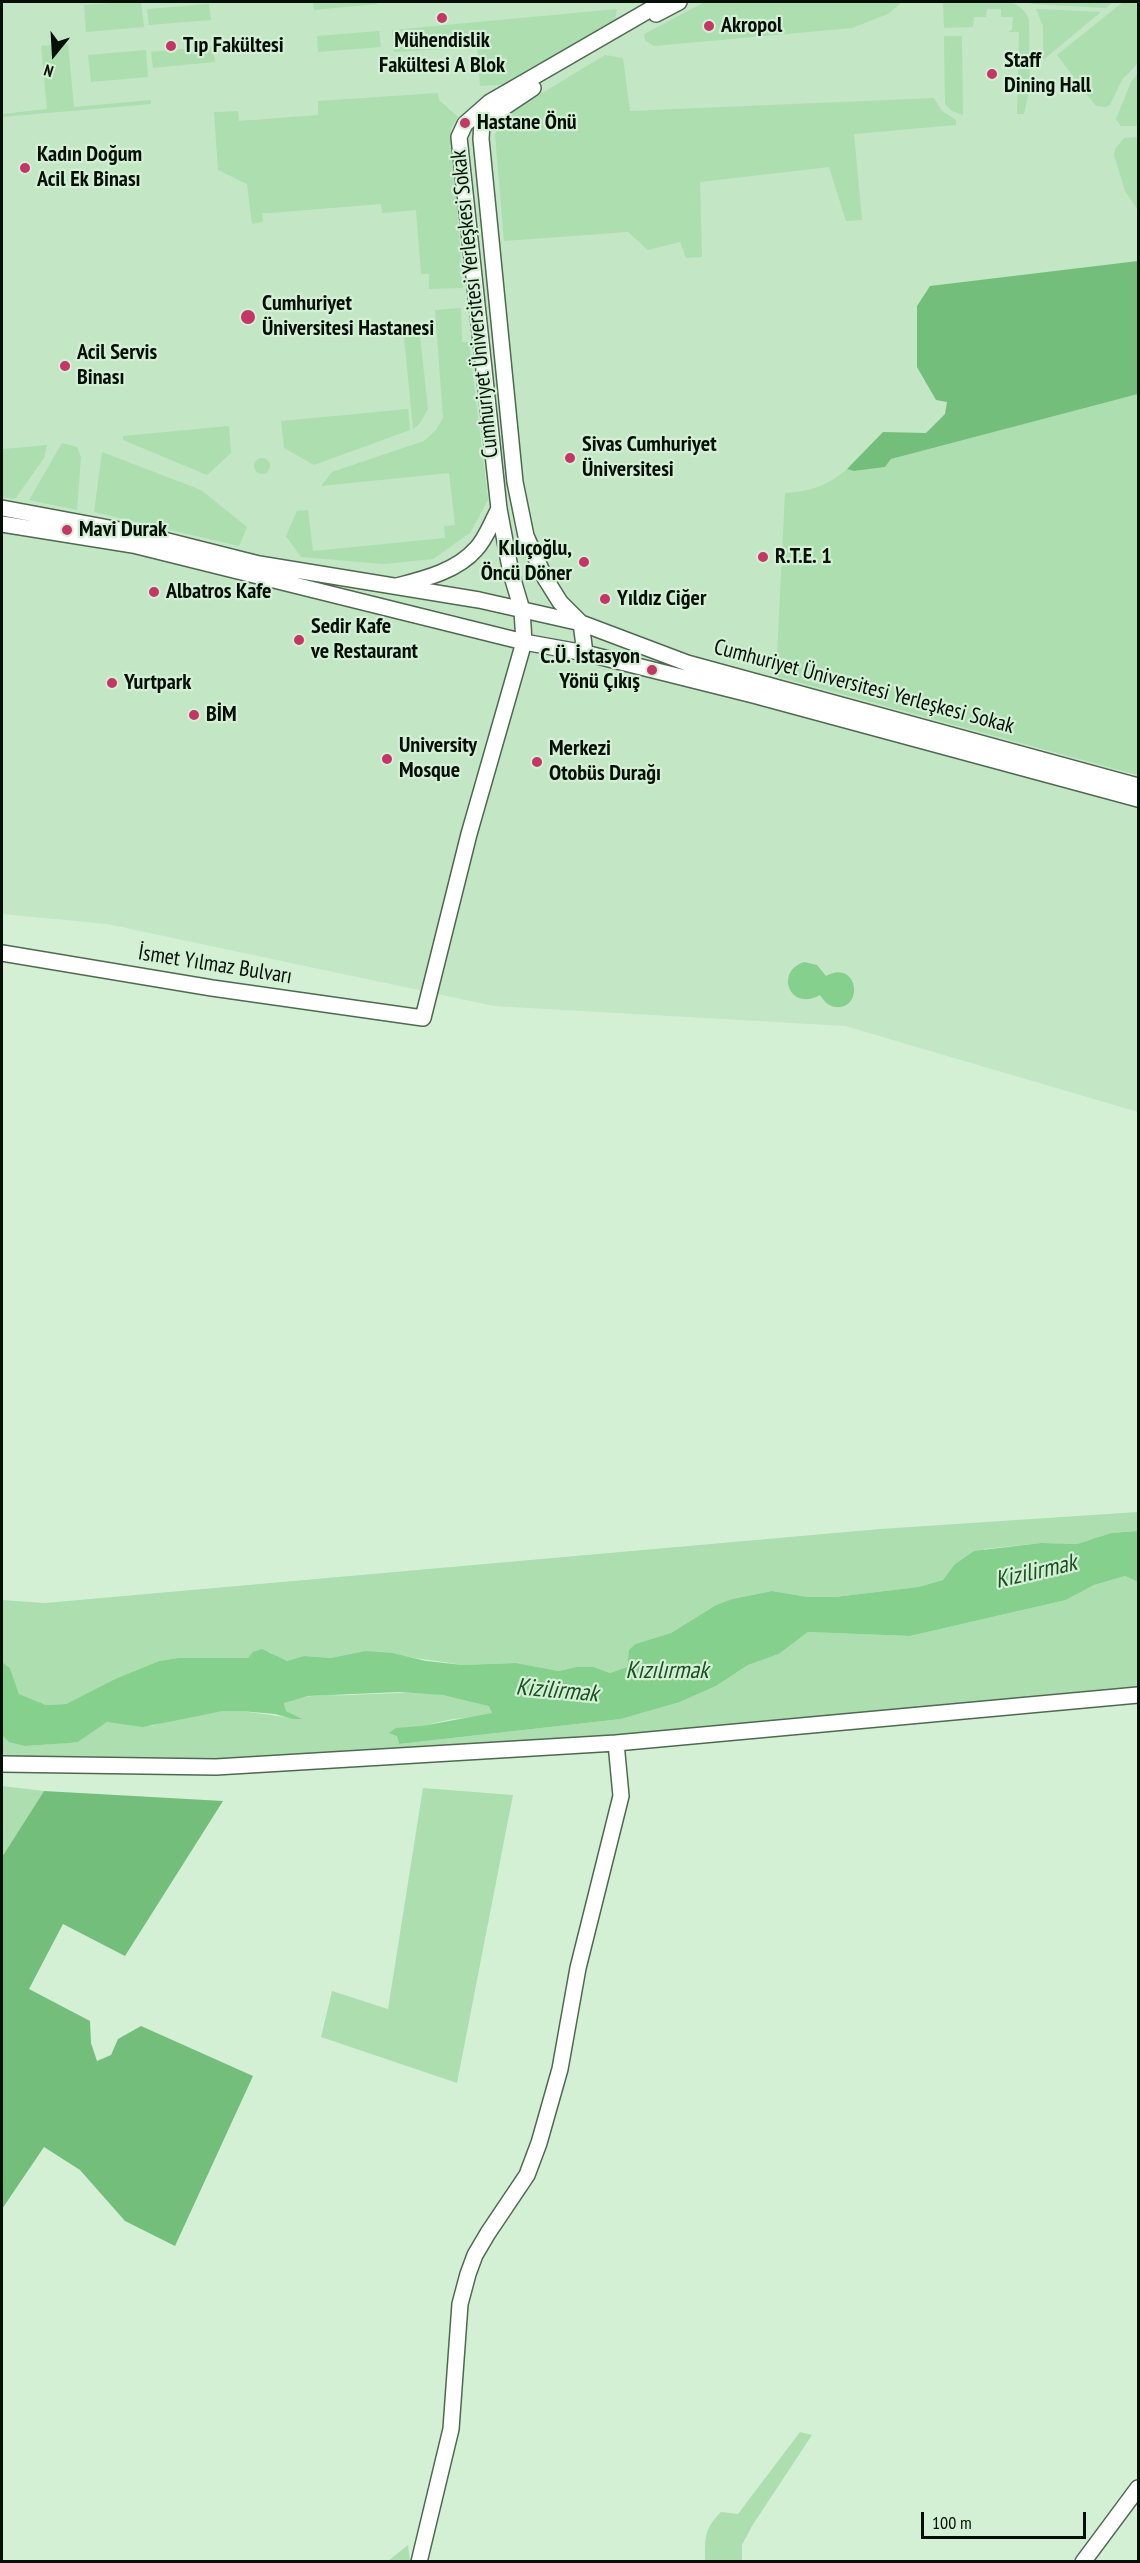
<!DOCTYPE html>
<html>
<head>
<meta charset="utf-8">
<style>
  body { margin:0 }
  #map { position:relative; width:1140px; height:2563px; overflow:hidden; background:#d3f0d5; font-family:"PT Sans Narrow",sans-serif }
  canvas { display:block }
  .frame { position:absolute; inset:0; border:3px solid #071008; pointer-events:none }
  .north { position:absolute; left:24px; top:24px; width:60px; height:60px; -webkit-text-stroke:4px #d3f0d5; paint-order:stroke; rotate:198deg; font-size:16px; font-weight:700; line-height:24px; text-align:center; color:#071008 }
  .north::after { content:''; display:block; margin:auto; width:21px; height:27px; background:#071008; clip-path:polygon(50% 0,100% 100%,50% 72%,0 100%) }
  .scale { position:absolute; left:921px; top:2512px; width:165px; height:27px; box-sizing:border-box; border:3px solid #071008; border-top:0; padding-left:8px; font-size:18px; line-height:21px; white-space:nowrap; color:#071008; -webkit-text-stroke:4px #d3f0d5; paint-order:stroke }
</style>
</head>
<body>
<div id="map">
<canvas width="1140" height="2563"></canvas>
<div class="frame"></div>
<div class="north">N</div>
<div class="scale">100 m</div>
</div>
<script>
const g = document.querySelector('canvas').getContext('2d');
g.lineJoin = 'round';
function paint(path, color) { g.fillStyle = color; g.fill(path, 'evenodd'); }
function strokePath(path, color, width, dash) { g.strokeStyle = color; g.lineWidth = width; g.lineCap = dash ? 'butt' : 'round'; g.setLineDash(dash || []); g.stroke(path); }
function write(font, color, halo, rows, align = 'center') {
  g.font = font + ' "PT Sans Narrow",sans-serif'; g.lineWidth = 4.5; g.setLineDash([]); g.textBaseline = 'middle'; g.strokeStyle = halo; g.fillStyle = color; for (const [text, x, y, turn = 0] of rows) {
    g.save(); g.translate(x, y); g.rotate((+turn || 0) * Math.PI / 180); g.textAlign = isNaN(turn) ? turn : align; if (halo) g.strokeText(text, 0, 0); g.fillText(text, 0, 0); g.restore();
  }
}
const built = new Path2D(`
  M2,2H1138V1112L845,1026L494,1006L107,924L2,914Z`);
const green = new Path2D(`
  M126,2H141L144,27L86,32L84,5Z
  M313,2H376L377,4L314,10Z
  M705,2H902L888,14L852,28L654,46L645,40L644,34Z
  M943,2H1009C1018,4 1025,10 1029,19L1030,86L1024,114H1017L1019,32H1008L1012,30L1013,17H1001V9H987L986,17H974L973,27L944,28Z
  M1029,2H1113L1106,8L1032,4Z
  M1123,2H1138V63L1122,80L1110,105L1105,107L1096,106L1057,55Z
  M209,4L211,20L149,25L147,9Z
  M617,9L615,22L512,84L480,86L477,47L394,52L392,30Z
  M1036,9L1101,12L1043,60V26Z
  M379,31L381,47L318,52L317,36Z
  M944,36H962L963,115L952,111L945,104Z
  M68,44L74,107L151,100V104L2,117V114L47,109L41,46Z
  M213,46L215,62L153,68L151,52Z
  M146,50L148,77L91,82L88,55Z
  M605,55L623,58L630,111L934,98L942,111L956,120V125L854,134L862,220L846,221L829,167L700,182L702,257L686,258L680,242L648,250L628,232L504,241L495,135L501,118Z
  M1138,73V126H1121L1116,119L1131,82Z
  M438,93L439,100L458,117L451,128L463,288L429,289V274H421L416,210L382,213L381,204L270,213H262L263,222L252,224L247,184L218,170L214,112L238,111L239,121L318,115V101Z
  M1138,137V210L1125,191L1114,155L1115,149L1124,138Z
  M461,308L462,342H469L488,500L470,533L433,559L384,564L301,557L286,536L297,511L308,510L313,551L445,538L444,526L455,525L449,473L321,486L332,472L424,441L436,430L443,418L435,310Z
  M420,336L428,409L420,423L413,429L404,337Z
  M1138,394V775L776,676L785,493C809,492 830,485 847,469L855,471L885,467L891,459Z
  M408,409L410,430L314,465L284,448L281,421Z
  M229,426L231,453L207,475L123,440V436Z
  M62,443L77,447L81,457L77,510L29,500Z
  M47,445L44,458L15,499L2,497V449Z
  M102,452L201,490L247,527L239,546L94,512Z
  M254 466a8 8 0 1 1 16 0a8 8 0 1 1-16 0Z
  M1138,1512V1531L1111,1533L1077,1544L1041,1543L985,1549L954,1565L943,1580L918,1587L835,1597H808L772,1591L732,1599L716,1605L671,1633L635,1644L629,1651L627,1667L610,1673L594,1667H576L559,1671L516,1663L463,1665L375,1652L331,1658L304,1656L287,1661L278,1658L270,1652L248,1658H178L159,1661L115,1679L66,1704L46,1705L19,1694L10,1668L2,1662V1600L45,1603L880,1529Z
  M1125,1576L1138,1582V1688L615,1737L216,1760L2,1758V1727L25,1746L78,1742L107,1722L152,1726L170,1720L223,1711H241L300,1719L286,1711L284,1703C306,1693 329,1696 352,1695C403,1693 439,1689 490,1706L492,1714C479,1718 467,1717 453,1719C434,1723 415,1727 397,1736L399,1744L621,1719L680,1702L716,1686L748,1665L779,1654L808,1632L910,1636L1066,1600L1094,1585Z
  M2,1786L44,1791L2,1857Z
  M423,1788L513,1795L457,2083L321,2037L332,1991L388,2009Z
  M800,2432L812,2435L752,2526L742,2545V2561H705C705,2538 704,2529 721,2512L738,2514Z
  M408,2545L410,2561H388Z`);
const forest = new Path2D(`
  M1138,261V394L891,459L885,467L854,471L847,469L883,432L926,433L945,414L947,402L936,400L917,367V306L930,286Z
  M44,1791L223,1801L125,1956L63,1924L29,1989L90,2021L91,2043L97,2061L111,2055L118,2039L141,2026L253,2076L175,2246L125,2221L80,2170L44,2147L2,2209V1857Z`);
const water = new Path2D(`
  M804,962L817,965L826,976C858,958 865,1010 835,1007C828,1006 824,1001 820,995C790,1012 774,972 804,962Z
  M1138,1531V1582L1125,1576L1094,1585L1066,1600L910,1636L808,1632L779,1654L748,1665L716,1686L680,1702L621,1719L399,1744L397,1736L389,1733L396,1728L422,1726L492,1713L489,1706L443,1695L398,1692L308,1696L284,1703L286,1711L302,1719H293L275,1714L241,1711H223L143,1727L107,1722L78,1742L69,1743L25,1746L9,1742L3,1736L2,1662L10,1668L19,1694L46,1705L66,1704L115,1679L159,1661L178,1658H248L253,1652L262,1649L287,1661L304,1656L331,1658L366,1651L392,1653L426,1661L463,1665L516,1663L559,1671L576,1667H594L610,1673L627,1667L629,1650L635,1644L671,1633L716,1605L732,1599L772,1591L808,1597H835L918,1587L943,1580L954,1565L974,1551L1041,1543L1077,1544L1111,1533Z`);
const minor = new Path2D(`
  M656,14L679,2
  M533,88L482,122L481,139L515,482L526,536L545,578L560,602L581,623L585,653
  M2,508L136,533L259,564L479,600L581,623L687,663L1138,786
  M2,524L133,545L524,642L585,653L753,695L1138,799
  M397,586C424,579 457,571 476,549C486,539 492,521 499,509
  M2,953L212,988L423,1018L469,834L524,642L522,610L511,573L499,509L459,137L465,124L490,102L663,2
  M2,1764L216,1767L616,1743L1138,1695
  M419,2562L451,2429L460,2304L468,2274L475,2255L488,2233L527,2175L539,2143L560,2069L578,1968L621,1796L616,1743
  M1083,2562L1138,2488`);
const markers = [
  [442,18,6,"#c33665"],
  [709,26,6,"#c33665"],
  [171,46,6,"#c33665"],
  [992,74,6,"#c33665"],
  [465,123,6,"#c33665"],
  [25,168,6,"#c33665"],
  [248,317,8,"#c33665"],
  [65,366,6,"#c33665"],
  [570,458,6,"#c33665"],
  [67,530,6,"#c33665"],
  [763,557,6,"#c33665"],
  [584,562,6,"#c33665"],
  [154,592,6,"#c33665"],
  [605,599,6,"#c33665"],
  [299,640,6,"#c33665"],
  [652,670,6,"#c33665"],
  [112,683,6,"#c33665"],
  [194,715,6,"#c33665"],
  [387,759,6,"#c33665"],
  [537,762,6,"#c33665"]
];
const poiNames = [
  ["Akropol",721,26],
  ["Mühendislik",442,41,"center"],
  ["Fakültesi A Blok",442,66,"center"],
  ["Tıp Fakültesi",183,46],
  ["Staff",1004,61],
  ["Dining Hall",1004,86],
  ["Hastane Önü",477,123],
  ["Kadın Doğum",37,155],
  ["Acil Ek Binası",37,180],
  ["Cumhuriyet",262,304],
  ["Üniversitesi Hastanesi",262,329],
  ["Acil Servis",77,353],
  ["Binası",77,378],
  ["Sivas Cumhuriyet",582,445],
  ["Üniversitesi",582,470],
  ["Mavi Durak",79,530],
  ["Kılıçoğlu,",572,549,"right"],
  ["Öncü Döner",572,574,"right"],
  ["R.T.E. 1",775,557],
  ["Albatros Kafe",166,592],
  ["Yıldız Ciğer",617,599],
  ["Sedir Kafe",311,627],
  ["ve Restaurant",311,652],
  ["C.Ü. İstasyon",640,657,"right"],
  ["Yönü Çıkış",640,682,"right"],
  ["Yurtpark",124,683],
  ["BİM",206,715],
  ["University",399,746],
  ["Mosque",399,771],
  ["Merkezi",549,749],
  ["Otobüs Durağı",549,774]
];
const streetNames = [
  ["Cumhuriyet Üniversitesi Yerleşkesi Sokak",475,304,-96],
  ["Cumhuriyet Üniversitesi Yerleşkesi Sokak",864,687,15],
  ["İsmet Yılmaz Bulvarı",215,965,9]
];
const waterNames = [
  ["Kizilirmak",1036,1572,-13],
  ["Kızılırmak",667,1671],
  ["Kizilirmak",557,1691,5]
];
paint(built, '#c3e6c5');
paint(green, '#acdeaf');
paint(forest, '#74be7b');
paint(water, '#85d08c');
strokePath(minor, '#4f6951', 18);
strokePath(minor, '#fff', 15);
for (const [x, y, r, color] of markers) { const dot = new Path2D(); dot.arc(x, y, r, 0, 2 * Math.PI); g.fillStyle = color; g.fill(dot); strokePath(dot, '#d3f0d5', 2); }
write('bold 22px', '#071008', '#d3f0d5', poiNames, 'left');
write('22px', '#071008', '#d3f0d5', streetNames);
write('italic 24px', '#1c5024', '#d3f0d5', waterNames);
</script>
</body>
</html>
